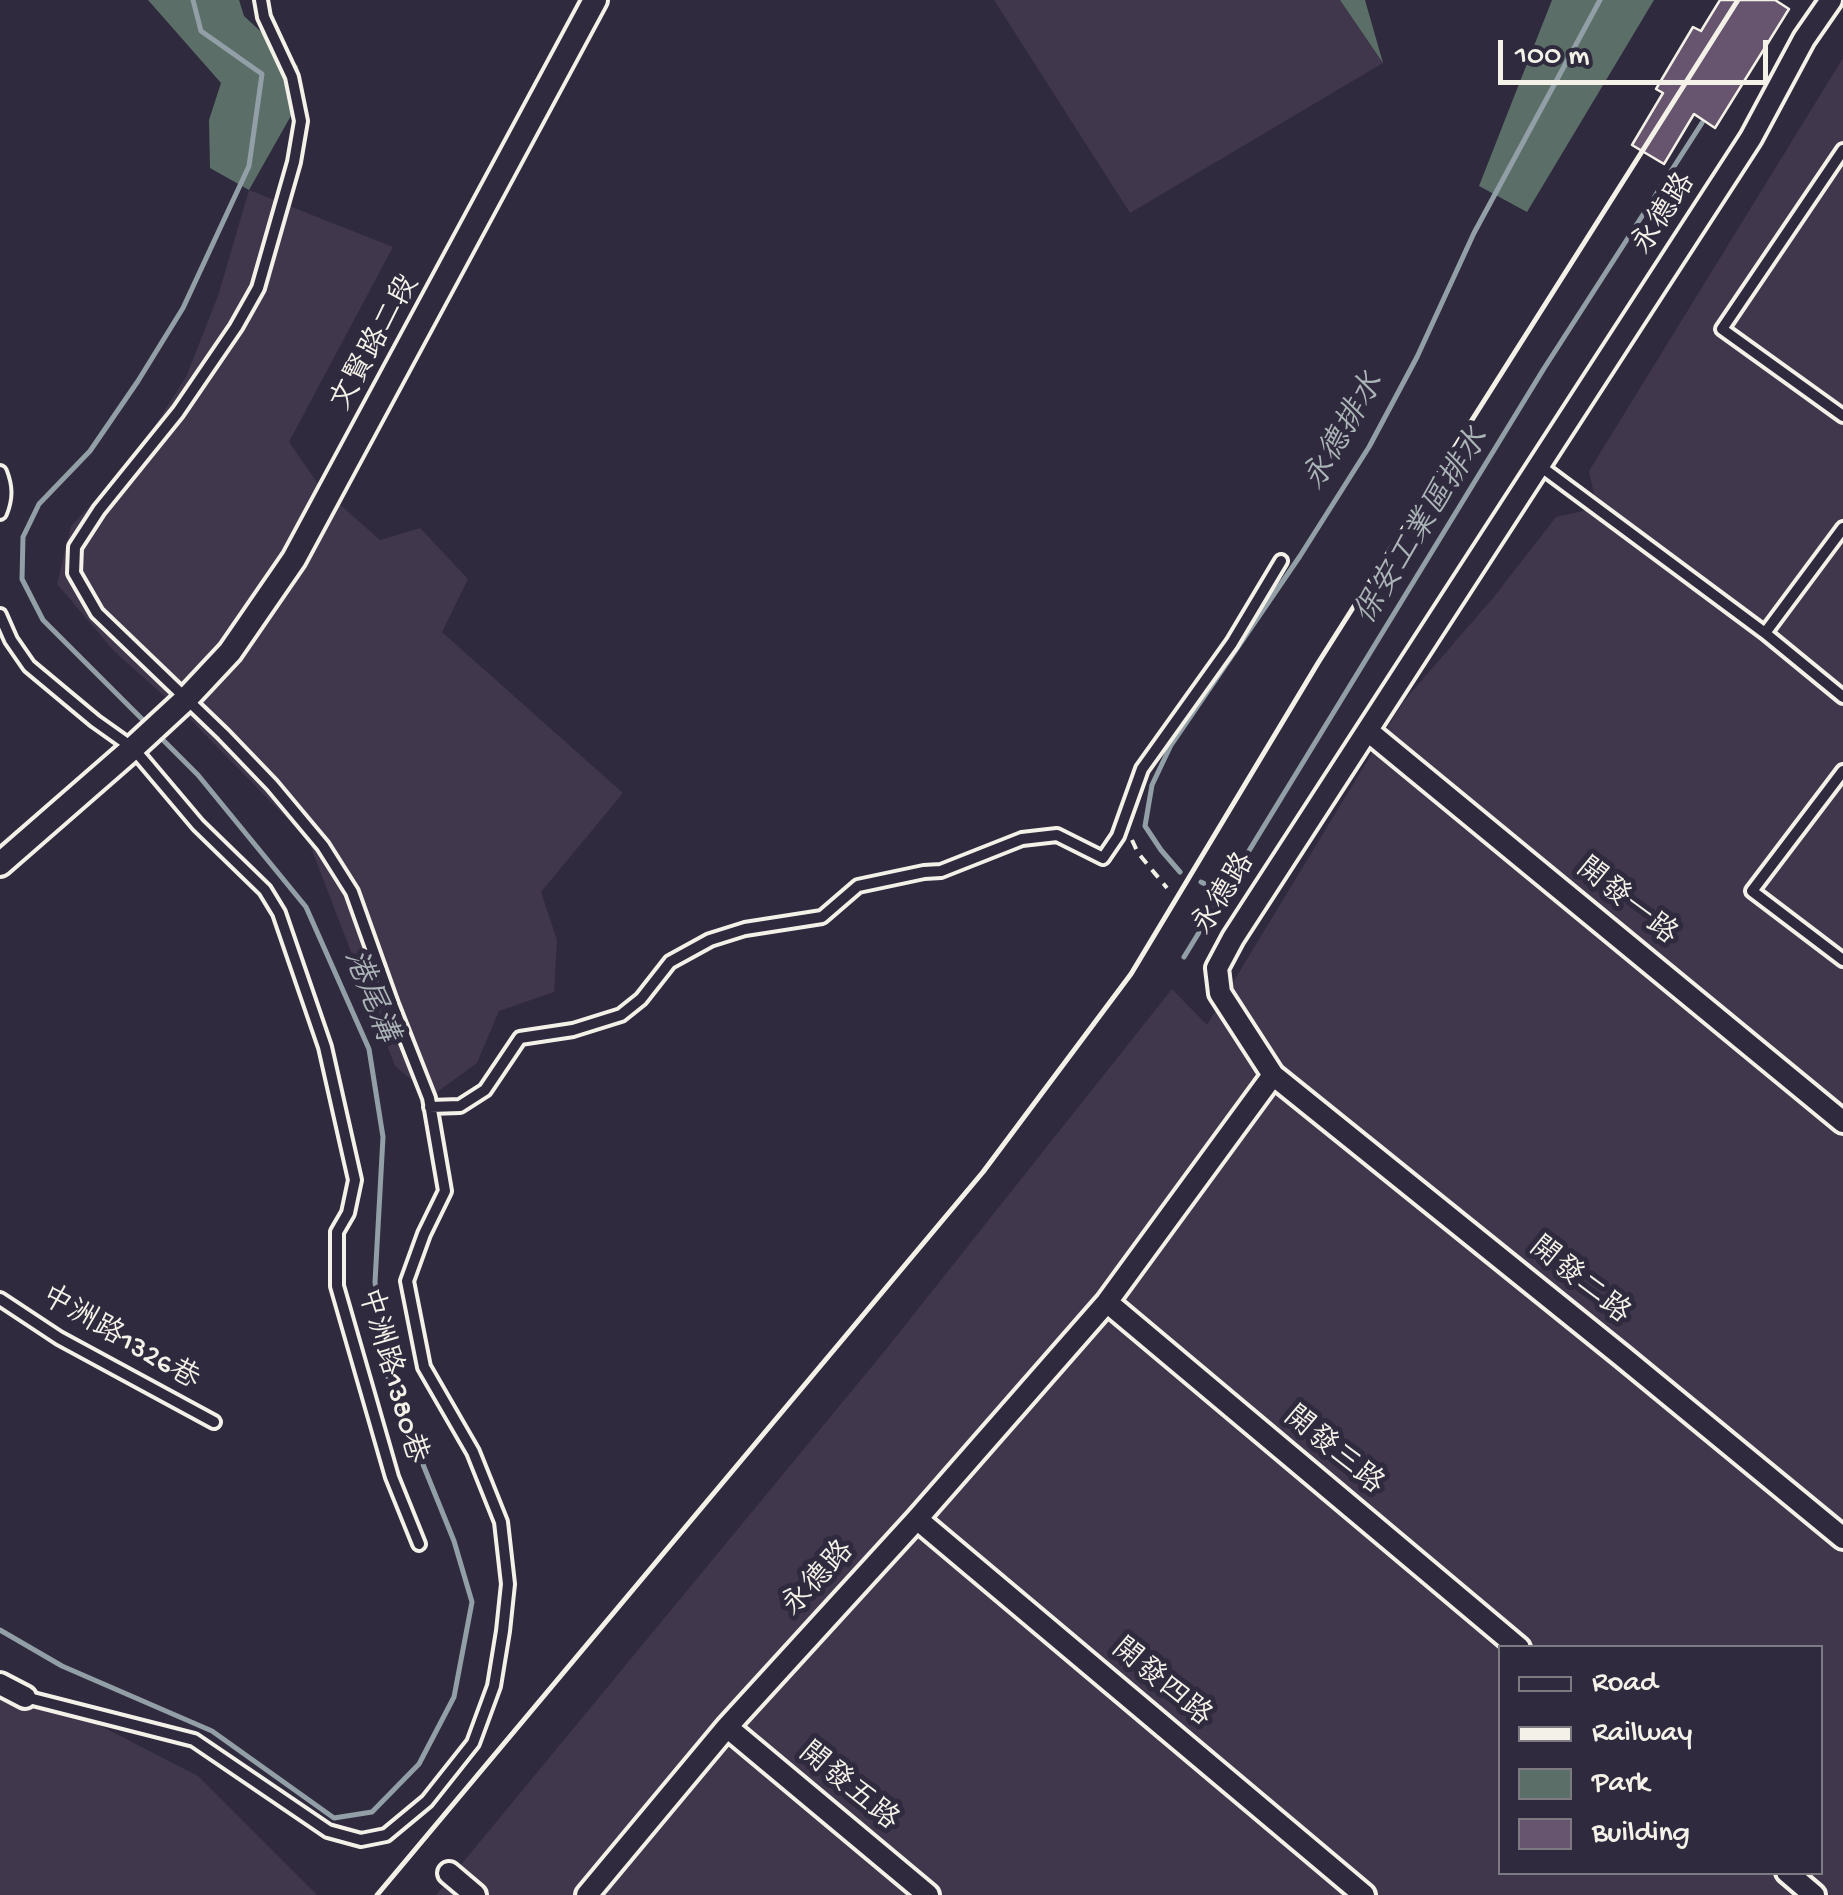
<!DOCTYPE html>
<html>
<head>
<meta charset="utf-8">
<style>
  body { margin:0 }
  #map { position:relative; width:1843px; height:1895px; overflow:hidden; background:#2f2a3d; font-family:"Gochi Hand",sans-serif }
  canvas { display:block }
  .legend { position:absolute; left:1498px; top:1645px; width:325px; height:230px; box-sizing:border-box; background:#2f2a3d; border:2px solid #7e7a81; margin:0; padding:12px 18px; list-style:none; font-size:30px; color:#f4f1e8 }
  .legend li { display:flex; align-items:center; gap:20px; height:50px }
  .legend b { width:50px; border:2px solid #7e7a81 }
  .scale { position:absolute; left:1498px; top:40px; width:270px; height:45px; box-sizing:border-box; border:5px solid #f4f1e8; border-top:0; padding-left:12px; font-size:30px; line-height:35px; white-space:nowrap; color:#f4f1e8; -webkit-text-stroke:8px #2f2a3d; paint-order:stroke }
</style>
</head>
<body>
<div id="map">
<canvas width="1843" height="1895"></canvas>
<ul class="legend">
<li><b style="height:12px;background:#2f2a3d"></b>Road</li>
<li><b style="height:12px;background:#f4f1e8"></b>Railway</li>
<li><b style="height:28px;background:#5b6f68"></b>Park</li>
<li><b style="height:28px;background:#67556f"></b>Building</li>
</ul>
<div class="scale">100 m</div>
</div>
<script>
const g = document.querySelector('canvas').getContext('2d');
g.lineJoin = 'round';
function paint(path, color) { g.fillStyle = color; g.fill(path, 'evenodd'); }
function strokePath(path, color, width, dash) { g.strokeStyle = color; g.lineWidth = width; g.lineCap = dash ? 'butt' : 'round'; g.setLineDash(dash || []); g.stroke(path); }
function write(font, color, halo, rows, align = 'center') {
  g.font = font + ' "Gochi Hand","LXGW WenKai TC",sans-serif'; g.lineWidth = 10; g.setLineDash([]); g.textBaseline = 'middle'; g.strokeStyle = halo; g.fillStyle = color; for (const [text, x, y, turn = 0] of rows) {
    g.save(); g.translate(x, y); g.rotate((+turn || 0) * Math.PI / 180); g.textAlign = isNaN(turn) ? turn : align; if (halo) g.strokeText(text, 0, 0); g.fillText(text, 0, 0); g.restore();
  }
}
const built = new Path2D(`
  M994,0H1340L1383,63L1130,213Z
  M1843,58V1895H436L883,1353L1172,989L1207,1025L1403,702L1493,598L1556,517L1597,508L1589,471ZM1500,1648H1820V1872H1500Z
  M249,190L393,247L289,442L321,488L380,540L420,528L468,579L442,632L623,793L541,892L557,940L554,992L499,1011L477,1063L429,1098L424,1090L395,1066L308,840L191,720L114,651L57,584L71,526L133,460L186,377L218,296Z
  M0,1674L198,1776L317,1895H0Z`);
const green = new Path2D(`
  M148,0H239L244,16L298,66L301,98L249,190L210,168L209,120L221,83Z
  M1340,0H1365L1383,63Z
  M1552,0H1654L1527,212L1479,186Z`);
const stream = new Path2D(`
  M147,724L43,620L22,579L23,537L39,504L90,451L138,381L183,308L249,166L262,74L201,31L193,0
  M1180,872L1161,850L1145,826L1152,785L1171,745L1300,556L1369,447L1417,357L1474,233L1600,0
  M1201,882L1223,893
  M1184,957L1543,370L1702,123
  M0,1630L62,1666L212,1731L334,1818L372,1812L419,1764L454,1697L472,1602L454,1541L388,1378L375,1282L383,1137L369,1049L306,907L198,775L158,735`);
const building = new Path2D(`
  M1720,0H1775L1789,9L1715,128L1694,114L1664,164L1632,145L1663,93L1656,89L1693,27L1701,31Z`);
const path = new Path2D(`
  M1132,840L1138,853L1167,888`);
const service = new Path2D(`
  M1843,150L1722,329L1843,416
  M1540,466L1765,633L1843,528
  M0,472C6,487 6,498 0,513
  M0,615L11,640L29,666L95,721L133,748L198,825L265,890L279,913L325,1047L355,1180L348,1213L337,1232V1286L392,1477L419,1544
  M1765,633L1843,697
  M1843,771L1752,891L1843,960
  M430,1107L460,1106L485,1090L520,1038L573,1030L621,1015L641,999L670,962L710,940L745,929L822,917L858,886L924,872L941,871L1022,839L1057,835L1103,858L1118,836L1142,769L1232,643L1281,561
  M0,1299L59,1338L214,1422
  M25,1697L194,1740L328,1831L361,1840L386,1835L427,1801L473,1743L494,1686L503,1631L508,1584L501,1522L473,1452L424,1367L407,1281L424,1234L445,1191L429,1098L392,1004L352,892L323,846L272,785L223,734L97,613L74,573L75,547L99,510L178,412L236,327L258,288L294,162L301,121L292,77L264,17L261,0`);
const minor = new Path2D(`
  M1368,731L1843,1122
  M1273,1075L1623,1357L1843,1538
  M1107,1302L1519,1648
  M917,1519L1364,1895
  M0,1684L25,1697
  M727,1727L928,1895
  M1787,1872L1814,1895
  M449,1873L475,1895
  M587,1895L727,1727L917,1519L1107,1302L1273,1075L1220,993L1217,968L1233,938L1751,138L1804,39L1831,0`);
const tertiary = new Path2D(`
  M0,864L133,748L186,699L230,652L294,559L595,0`);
const rail = new Path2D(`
  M377,1895L983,1172L1131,974L1318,663L1738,0`);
const streetNames = [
  ["永德路",1666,215,-57],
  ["文賢路二段",377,344,-61],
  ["永德路",1226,895,-58],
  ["開發一路",1625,903,39],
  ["開發二路",1578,1282,39],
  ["中洲路1326巷",119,1340,30],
  ["中洲路1380巷",390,1376,74],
  ["開發三路",1332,1452,40],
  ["永德路",820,1580,-47],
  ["開發四路",1160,1684,40],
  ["開發五路",847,1788,40]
];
const waterNames = [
  ["永德排水",1346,433,-60],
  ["保安工業區排水",1424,528,-58],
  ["港尾溝",368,997,68]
];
paint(built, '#40374c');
paint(green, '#5b6f68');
strokePath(stream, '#929fa7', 5);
paint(building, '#67556f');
strokePath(building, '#f4f1e8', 2.5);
strokePath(service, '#f4f1e8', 18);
strokePath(minor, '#f4f1e8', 28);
strokePath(tertiary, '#f4f1e8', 30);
strokePath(path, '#f4f1e8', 4, [10, 8]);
strokePath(service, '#2f2a3d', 10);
strokePath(minor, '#2f2a3d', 20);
strokePath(tertiary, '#2f2a3d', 22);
strokePath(rail, '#f4f1e8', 5);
write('30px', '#f4f1e8', '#2f2a3d', streetNames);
write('italic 32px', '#abb4b7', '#2f2a3d', waterNames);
</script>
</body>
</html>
